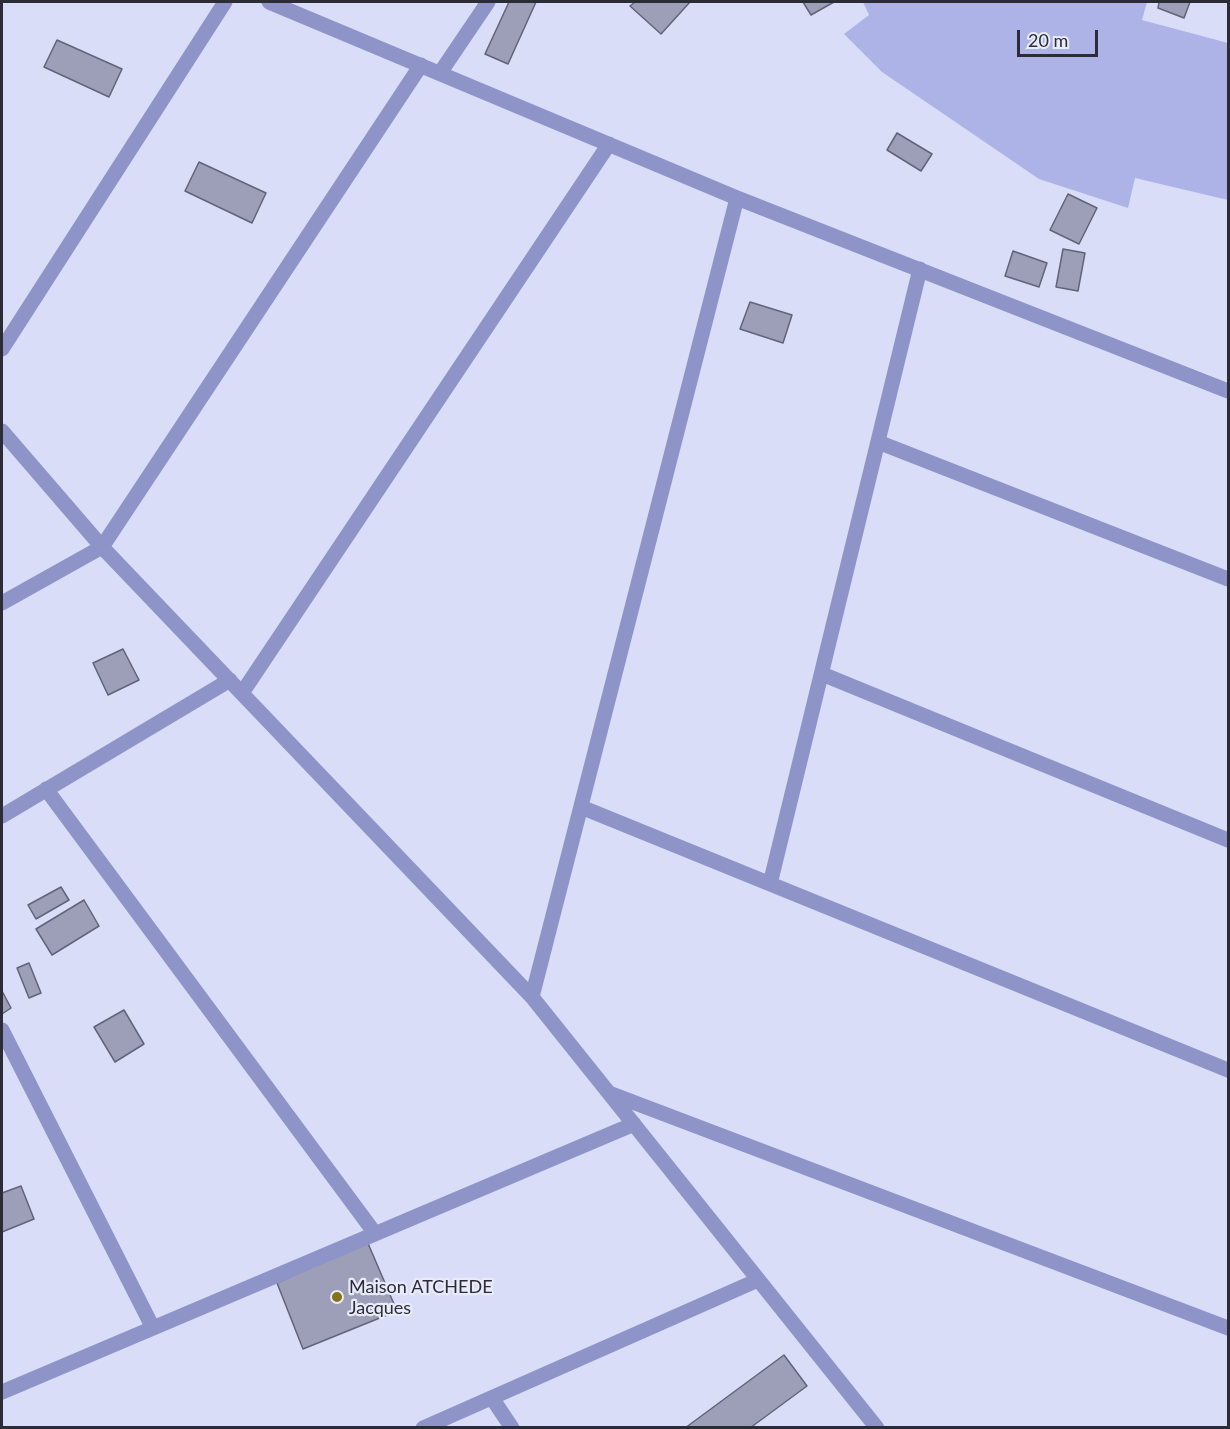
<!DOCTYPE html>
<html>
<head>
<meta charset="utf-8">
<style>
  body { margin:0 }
  #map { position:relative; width:1230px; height:1429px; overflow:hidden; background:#daddf7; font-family:Lato,sans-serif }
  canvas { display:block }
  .frame { position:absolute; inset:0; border:3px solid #2b2c35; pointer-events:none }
  .scale { position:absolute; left:1017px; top:30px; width:81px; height:27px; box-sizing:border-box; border:3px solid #2b2c35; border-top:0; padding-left:8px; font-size:18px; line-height:21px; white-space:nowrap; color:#2b2c35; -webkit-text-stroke:4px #e9ebfb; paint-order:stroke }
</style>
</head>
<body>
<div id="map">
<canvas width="1230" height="1429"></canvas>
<div class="frame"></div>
<div class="scale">20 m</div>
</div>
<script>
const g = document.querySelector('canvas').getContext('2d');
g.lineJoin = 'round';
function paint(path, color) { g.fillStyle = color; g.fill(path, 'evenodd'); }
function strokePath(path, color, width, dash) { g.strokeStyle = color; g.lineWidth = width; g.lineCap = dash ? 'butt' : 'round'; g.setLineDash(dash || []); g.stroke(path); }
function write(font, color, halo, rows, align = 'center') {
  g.font = font + ' Lato,sans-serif'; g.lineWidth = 4.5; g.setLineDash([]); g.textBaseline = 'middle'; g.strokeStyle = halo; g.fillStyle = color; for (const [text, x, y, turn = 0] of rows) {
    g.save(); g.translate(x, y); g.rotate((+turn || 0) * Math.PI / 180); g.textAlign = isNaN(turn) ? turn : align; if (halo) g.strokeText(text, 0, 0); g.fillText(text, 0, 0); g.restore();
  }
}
const green = new Path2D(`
  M863,2H1147L1142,20L1228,43V200L1135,178L1128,208L1039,179L882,72L844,34L869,15Z`);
const building = new Path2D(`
  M509,2H536L508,64L485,54Z
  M635,2H690L661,34L630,6Z
  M803,2H834L811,15Z
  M1159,2H1190L1184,18L1158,8Z
  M57,40L122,69L109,97L44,67Z
  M897,133L932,154L921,171L887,150Z
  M199,162L266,193L252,223L185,191Z
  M1068,194L1097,208L1079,244L1050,230Z
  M1063,249L1085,253L1078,291L1056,287Z
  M1013,251L1047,263L1039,287L1005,276Z
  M750,302L792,315L783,343L740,329Z
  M123,649L139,680L108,695L93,663Z
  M61,887L69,900L36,919L28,905Z
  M84,900L99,926L52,955L36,929Z
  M29,963L41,993L29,998L17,968Z
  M2,991L11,1008L2,1014Z
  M124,1010L144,1044L115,1062L94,1027Z
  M21,1186L34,1219L2,1232V1193Z
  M367,1241L397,1311L303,1349L277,1283Z
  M784,1355L807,1386L750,1428H685Z`);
const street = new Path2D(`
  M269,2L737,198L1228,391
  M440,73L488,2
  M2,349L225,2
  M2,431L102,547L532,997L877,1428
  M878,442L1228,579
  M2,603L102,547L421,65
  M822,674L1228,840
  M242,693L609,144
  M46,789L374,1232
  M581,807L1228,1070
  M2,816L230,680
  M770,884L920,269
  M532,997L737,198
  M2,1030L153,1328
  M609,1093L1228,1328
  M2,1392L634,1124
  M492,1398L512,1428
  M423,1428L758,1280`);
const markers = [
  [337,1297,6,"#837517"]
];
const poiNames = [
  ["Maison ATCHEDE",349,1287],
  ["Jacques",349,1308]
];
paint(green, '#aeb3e7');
paint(building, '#9c9fb7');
strokePath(building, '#616479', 1.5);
strokePath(street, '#8f94c8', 15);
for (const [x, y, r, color] of markers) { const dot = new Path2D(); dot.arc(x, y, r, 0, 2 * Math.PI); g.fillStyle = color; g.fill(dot); strokePath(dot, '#e9ebfb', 2); }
write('18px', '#2b2c35', '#e9ebfb', poiNames, 'left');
</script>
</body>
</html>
